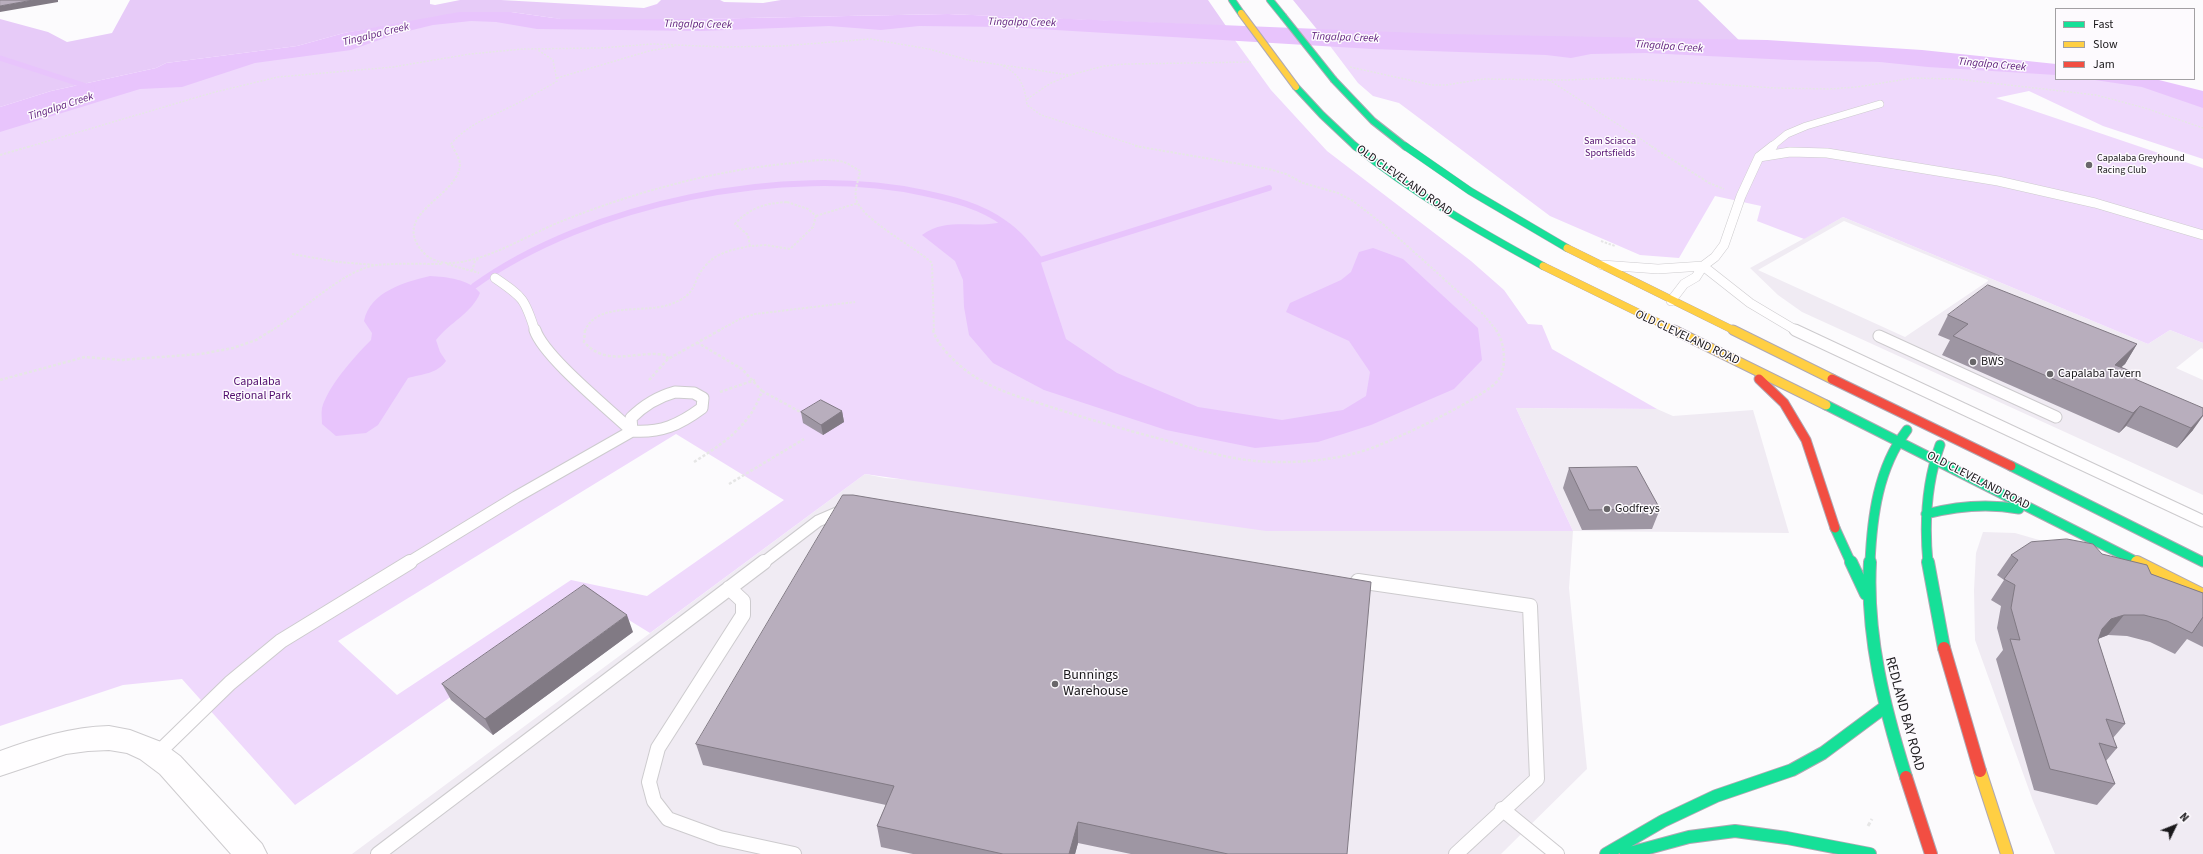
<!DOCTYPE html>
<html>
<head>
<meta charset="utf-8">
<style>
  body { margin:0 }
  #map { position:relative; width:2203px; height:854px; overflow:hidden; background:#fcfbfd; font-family:"Source Sans 3",sans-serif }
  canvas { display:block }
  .legend { position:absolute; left:2055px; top:8px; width:140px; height:72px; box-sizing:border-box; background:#fdfafe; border:1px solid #a2a0a3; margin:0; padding:5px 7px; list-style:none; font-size:12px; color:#1a181b }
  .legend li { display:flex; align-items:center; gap:8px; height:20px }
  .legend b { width:20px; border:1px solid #a2a0a3 }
  .north { position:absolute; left:2155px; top:806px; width:40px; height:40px; -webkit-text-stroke:3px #fdfafe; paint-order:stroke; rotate:47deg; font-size:11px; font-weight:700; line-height:16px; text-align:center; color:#1a181b }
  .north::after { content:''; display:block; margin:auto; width:14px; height:18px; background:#1a181b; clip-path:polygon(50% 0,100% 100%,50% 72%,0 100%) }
</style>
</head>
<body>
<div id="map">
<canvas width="2203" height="854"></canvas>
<ul class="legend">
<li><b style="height:5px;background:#16e098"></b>Fast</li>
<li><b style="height:5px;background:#ffcf43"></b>Slow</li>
<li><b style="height:5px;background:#f24e42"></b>Jam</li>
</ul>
<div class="north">N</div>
</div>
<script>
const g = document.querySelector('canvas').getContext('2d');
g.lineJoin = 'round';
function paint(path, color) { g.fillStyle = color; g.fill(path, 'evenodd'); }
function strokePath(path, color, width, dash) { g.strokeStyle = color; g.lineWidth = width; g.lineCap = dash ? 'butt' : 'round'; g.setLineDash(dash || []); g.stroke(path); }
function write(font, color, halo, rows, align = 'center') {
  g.font = font + ' "Source Sans 3",sans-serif'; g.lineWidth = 3; g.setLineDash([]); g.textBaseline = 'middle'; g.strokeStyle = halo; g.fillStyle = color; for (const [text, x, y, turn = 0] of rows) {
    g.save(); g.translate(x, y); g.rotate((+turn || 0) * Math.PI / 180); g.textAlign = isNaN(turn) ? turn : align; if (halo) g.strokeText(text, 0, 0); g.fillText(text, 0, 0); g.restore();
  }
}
const built = new Path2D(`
  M1843,217L2148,344L2170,330L2203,343V349L2201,348L2176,368L2203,380V495L1802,312L1778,295L1750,268ZM1844,221L1988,280V281L1905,337L1758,270ZM1957,343L2124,364L2103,384L2176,448L2126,426L2119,433Z
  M1516,408L1657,409L1673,416L1753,410L1789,533L1573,531L1569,588L1587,769L1501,854H352L865,474L885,478L1573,531Z
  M1983,532L2015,533L2053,544L2203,620V854H2055L2033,801L1975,640L1974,590L1976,553Z`);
const green = new Path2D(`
  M460,18L872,19L1229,32L1271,90L1327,151L1471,261L1504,290L1528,324L1542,325L1552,349L1657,409L1516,408L1573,531H1266L865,474L650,633L593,598L295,805L182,679L123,685L0,726V126L107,93ZM676,434L784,500L647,596L571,580L397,695L338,641Z
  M1324,38L1603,47L2056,71V79H2123L2203,97V159L2103,126L2029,91L1996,98L2203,168V343L2170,330L2148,344L1843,217L1804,239L1757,221L1761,206L1715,196L1679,258L1640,255L1550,216L1399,103L1373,96L1358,83Z`);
const forest = new Path2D(`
  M130,0H430V4L435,5L460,0H501L644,8L657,4L661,0H720L724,2L763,3L781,0H1208L1226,26L948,14L697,19H561L511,12L393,25L344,33L297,46L166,63L156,68L51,91L0,107V19L48,32L67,42L112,33Z
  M1293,0H1698L1750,51L1324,38Z`);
const water = new Path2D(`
  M459,12H511L561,19H697L948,14L1443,34L1767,40L1922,50L2056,64V75L1928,67L1880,62L1790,60L1646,53L1591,54L1571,58L1546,55L1372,49L1006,27L919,26L881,30L829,26L701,31L537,29L496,22L471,21L433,25L396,34L351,50L255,63L182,87L140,89L0,132V107L51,91L156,68L166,63L297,46L344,33Z
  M2088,79H2155L2203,91V108L2142,87Z
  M1002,222L1029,245L1040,260L1066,339L1117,373L1198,407L1282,420L1343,410L1366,396L1370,372L1349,341L1286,312L1290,303L1341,280L1351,272L1359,252L1373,248L1403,259L1478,328L1482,360L1454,389L1371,425L1318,442L1255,448L1166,430L1044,390L993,363L969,335L964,307L963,280L955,261L922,235C947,217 973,229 1002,222Z
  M430,276C447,277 469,279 480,293C472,313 449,323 436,340L440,352L446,361C437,374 422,374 408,378L378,425L366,433L336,436L322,424C322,419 321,413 322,408C328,386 355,356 371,340L372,333L364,321C370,292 404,282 430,276Z`);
const streamFar1 = new Path2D(`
  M0,58L92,88`);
const stream = new Path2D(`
  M474,286C589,203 786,163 924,193C952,199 981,206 1004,223C1019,233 1029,246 1040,260L1269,188`);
const pathFar3 = new Path2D(`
  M1003,66C1020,74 1025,87 1027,105L1041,115L1141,147
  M1350,67L1432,85H1446L1484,79L1565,80L1617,78L1776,88L1830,89L1857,87L1913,78L1956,79L2096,95L2145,108L2203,128
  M557,78L649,51L675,46
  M1549,80L1653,147
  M1027,99L1051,83L1070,75
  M28,147L215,92L278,77L393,67L470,54L523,49L600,48L653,44L724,47L782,46L870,39L929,49L968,60L1070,75L1104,66L1126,64L1251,62
  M453,147L451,144C469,123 493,116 516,104C530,97 544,89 557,81L553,60L538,50`);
const pathFar2 = new Path2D(`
  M452,146C455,151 460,159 460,165C458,196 395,212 419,247C429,262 444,265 461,262C494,257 530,234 562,221C635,192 715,170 793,163C809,161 828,158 844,162C849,164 855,168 860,171C859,179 854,190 856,199C861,219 915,247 932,263L934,331
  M1135,146L1269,169L1286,174L1303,183L1338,193L1353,201L1384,225L1483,314L1497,331
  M1651,146L1709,183L1724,189
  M0,155L31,146
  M787,202L808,209L816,216L813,227L790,249L766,245L750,246L748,235L735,224C749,208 766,203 787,202Z
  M816,216L858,203
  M1601,241L1615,246
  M292,254L338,262L375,265
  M447,264L479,273
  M472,271L475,261L478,259
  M271,331C300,313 344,269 377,265C398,263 421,264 442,264
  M585,331C596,301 646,314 671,304C701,293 690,280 708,263C718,252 736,249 750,246
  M718,331L740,319L755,314L855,302`);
const pathFar1 = new Path2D(`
  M585,330L584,342C607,368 636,350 666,355L668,359
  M933,330C938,349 967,374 984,382C1006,394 1030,400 1054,408C1088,419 1122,429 1157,438C1190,447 1222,458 1256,461C1291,464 1333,461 1366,450C1389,443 1489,396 1499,379C1507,365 1505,343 1496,330
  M0,380L85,357L121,360L201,354L233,348L256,340L272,330
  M649,380L668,359L720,330
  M762,391L804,414
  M720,392L755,380
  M694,462C724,443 750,426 762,391L742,369L698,343
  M729,484L804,439`);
const path = new Path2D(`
  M1868,826L1872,819`);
const laneFar3 = new Path2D(`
  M1771,147L1787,134L1806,126L1880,104`);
const laneFar2 = new Path2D(`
  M1759,157L1790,152L1827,153L1998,181L2095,203L2203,235
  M1602,265L1658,269L1703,266
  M1703,266L1750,303L1797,331
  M495,278C523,297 525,299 535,331
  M1671,301L1684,284L1696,277L1703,266L1715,257L1724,245L1741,196L1759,157L1773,146`);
const laneFar1 = new Path2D(`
  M535,330C544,357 609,409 632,431
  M1795,330L2203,521
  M1879,336L2056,417
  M675,392L694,393L703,398L702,408C679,425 661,433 632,431L631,418C644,405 657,397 675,392Z
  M408,563L516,497L632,431
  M763,563L818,521L846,509`);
const lane = new Path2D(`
  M1358,581L1530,606L1537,779L1456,854
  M729,588L743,601V615L658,748L649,782L654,801L668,819L720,838L794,854
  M158,753L230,683L281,641L410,562
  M1502,809L1557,854
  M378,854L764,562`);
const street = new Path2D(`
  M109,726L130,730L161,742L180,756L262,844L267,854H231L160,774L140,759L127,753L109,750L88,751L66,754L0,776V751C36,738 71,727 109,726Z`);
const fastFar3 = new Path2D(`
  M1232,0L1241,13
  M1270,0L1283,16
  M1334,80L1373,121L1406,147
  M1296,87L1322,115L1356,147`);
const fastFar2 = new Path2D(`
  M1355,146C1413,193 1477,230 1543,266
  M1405,146L1470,191L1567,248`);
const fastFar1 = new Path2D(`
  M1826,405L2137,562
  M2011,466L2203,562
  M1926,514C1957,506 1987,503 2019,509
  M1835,528L1851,563
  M1870,563C1872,517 1878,468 1907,430
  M1928,563C1924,522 1926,484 1940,445`);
const fast = new Path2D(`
  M1851,562L1866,594
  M1870,562C1866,635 1884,707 1906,777
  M1928,562L1944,648
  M1606,854L1663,821L1716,796L1792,770L1823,753L1885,707
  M1626,854L1689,837L1735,831L1787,838L1870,854`);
const slowFar2 = new Path2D(`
  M1567,248L1735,331
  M1543,266L1676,331`);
const slowFar1 = new Path2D(`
  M1674,330L1826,405
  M1733,330L1832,379
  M2137,562L2139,563`);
const slow = new Path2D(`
  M2137,562L2203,595
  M1980,771L2007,854`);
const jamFar1 = new Path2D(`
  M1759,379L1784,403L1806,440L1835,528
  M1832,379L2011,466`);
const jam = new Path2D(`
  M1944,648L1980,771
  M1906,777L1931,854`);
const fastBridge = new Path2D(`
  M1283,16L1334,80`);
const slowBridge = new Path2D(`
  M1241,13L1296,87`);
const wall = new Path2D(`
  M1948,315L2137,344L2125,364L2121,367L2140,375L2136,380L2193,430L2177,448L2126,426L2119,433L1942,355L1950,340L1938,335Z
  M842,411L844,422L823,435L803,423L801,412Z
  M1569,468L1660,509L1652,529L1582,530L1563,488Z
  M2102,554L2151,574L2203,593V647L2187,639L2175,654L2150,642L2127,636L2108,635L2098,639V640L2125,724L2113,738L2117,748L2106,761L2115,784L2097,805L2034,790L1996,659L2003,650L1997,628L2001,606L1991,600L2004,580L1997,575L2011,555Z
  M633,632L493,735L451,700L442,684Z
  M696,744L1347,854H1131L1078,843L1075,854H913L881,847L877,826L886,805L703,765Z`);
const shadedWall = new Path2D(`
  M33,0H58V2L0,12V6Z
  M2137,344L2125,364L2103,384L2115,365Z
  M2140,406L2126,426L2119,433L2133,413Z
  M842,411L844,422L823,435L821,425Z
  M2203,415V416L2193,430L2177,448L2191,428Z
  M627,615L633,632L493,735L485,719Z
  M2124,615L2108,635L2095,640L2102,629L2111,619Z
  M1078,822V843L1075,854H1069Z`);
const building = new Path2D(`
  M0,0H33L0,6Z
  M1988,285L2137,344L2115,365L2140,375L2135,379L2203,408V415L2191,428L2140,406L2133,413L1953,336L1968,324L1948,315Z
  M821,400L842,411L821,425L801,412Z
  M1637,467L1660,509L1589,510L1569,468Z
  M843,495H853L1371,582L1347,854H1228L1078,822L1069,854H1003L877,826L894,786L696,744Z
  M2067,539L2093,544L2102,554L2147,565L2151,574L2203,593V617L2192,633L2167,621L2144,615H2124L2111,619L2102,629L2098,640L2125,724L2106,719L2117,748L2099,743L2115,784L2050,769L2010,639L2020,640L2011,608L2015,585L2004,579L2018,560L2011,555L2031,542Z
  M584,585L627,615L485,719L442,684Z`);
const markers = [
  [2089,165,4,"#69676a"],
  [1973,362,4,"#69676a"],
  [2050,374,4,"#69676a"],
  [1607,509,4,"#69676a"],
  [1055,684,4,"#69676a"]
];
const farParknames = [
  ["Sam Sciacca",1610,142],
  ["Sportsfields",1610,154]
];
const farPoinames = [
  ["Capalaba Greyhound",2097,159],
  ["Racing Club",2097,171]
];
const farWaternames = [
  ["Tingalpa Creek",1022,23,1],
  ["Tingalpa Creek",698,25,1],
  ["Tingalpa Creek",376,35,-14],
  ["Tingalpa Creek",1345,38,2],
  ["Tingalpa Creek",1669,47,4],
  ["Tingalpa Creek",1992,65,5],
  ["Tingalpa Creek",61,107,-18]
];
const streetNames = [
  ["OLD CLEVELAND ROAD",1404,181,35],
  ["OLD CLEVELAND ROAD",1687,338,25],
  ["OLD CLEVELAND ROAD",1978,481,27]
];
const poiNames = [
  ["BWS",1981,362],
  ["Capalaba Tavern",2058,374],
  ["Godfreys",1615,509]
];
const parkNames = [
  ["Capalaba",257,382],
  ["Regional Park",257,396]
];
const nearPoinames = [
  ["Bunnings",1063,676],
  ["Warehouse",1063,692]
];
const nearStreetnames = [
  ["REDLAND BAY ROAD",1904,714,75]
];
paint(built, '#f0ebf3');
paint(green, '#efd9fc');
paint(forest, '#e7cbf8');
paint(water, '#e8c4fc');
strokePath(streamFar1, '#e8c4fc', 5);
strokePath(stream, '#e8c4fc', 6);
strokePath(laneFar3, '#cdcbce', 8);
strokePath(laneFar2, '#cdcbce', 10);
strokePath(laneFar1, '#cdcbce', 13);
strokePath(lane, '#cdcbce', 16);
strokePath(street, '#cdcbce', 2);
strokePath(fastFar3, '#afa8b3', 8);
strokePath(fastFar2, '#afa8b3', 8);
strokePath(fastFar1, '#afa8b3', 11);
strokePath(fast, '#afa8b3', 14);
strokePath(slowFar2, '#afa8b3', 8);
strokePath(slowFar1, '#afa8b3', 11);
strokePath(slow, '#afa8b3', 14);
strokePath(jamFar1, '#afa8b3', 11);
strokePath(jam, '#afa8b3', 14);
strokePath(pathFar3, '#e6e6e6', 1.5, [2, 1.5]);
strokePath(pathFar2, '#e6e6e6', 2, [2.5, 1.5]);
strokePath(pathFar1, '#e6e6e6', 2.5, [3, 2]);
strokePath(path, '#e6e6e6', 3, [4, 2.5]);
strokePath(laneFar3, '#fffeff', 7);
strokePath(laneFar2, '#fffeff', 9);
strokePath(laneFar1, '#fffeff', 11);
strokePath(lane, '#fffeff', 14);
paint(street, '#fffeff');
strokePath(fastFar3, '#16e098', 6);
strokePath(fastFar2, '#16e098', 7);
strokePath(fastFar1, '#16e098', 9);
strokePath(fast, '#16e098', 12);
strokePath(slowFar2, '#ffcf43', 7);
strokePath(slowFar1, '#ffcf43', 9);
strokePath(slow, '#ffcf43', 12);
strokePath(jamFar1, '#f24e42', 9);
strokePath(jam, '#f24e42', 12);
strokePath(fastBridge, '#afa8b3', 8, []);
strokePath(slowBridge, '#afa8b3', 8, []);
strokePath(fastBridge, '#16e098', 6);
strokePath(slowBridge, '#ffcf43', 6);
paint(wall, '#9e96a3');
paint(shadedWall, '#817a84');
paint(building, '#b8aebd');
strokePath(building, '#817a84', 1);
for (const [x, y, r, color] of markers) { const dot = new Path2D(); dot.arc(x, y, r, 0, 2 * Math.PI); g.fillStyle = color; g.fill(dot); strokePath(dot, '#fdfafe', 1.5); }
write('10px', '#510d6d', '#fdfafe', farParknames);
write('10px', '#1a181b', '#fdfafe', farPoinames, 'left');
write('italic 11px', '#60217d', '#fdfafe', farWaternames);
write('12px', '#1a181b', '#fdfafe', streetNames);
write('12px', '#1a181b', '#fdfafe', poiNames, 'left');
write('12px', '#510d6d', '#fdfafe', parkNames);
write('14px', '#1a181b', '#fdfafe', nearPoinames, 'left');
write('14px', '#1a181b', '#fdfafe', nearStreetnames);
</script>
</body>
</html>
